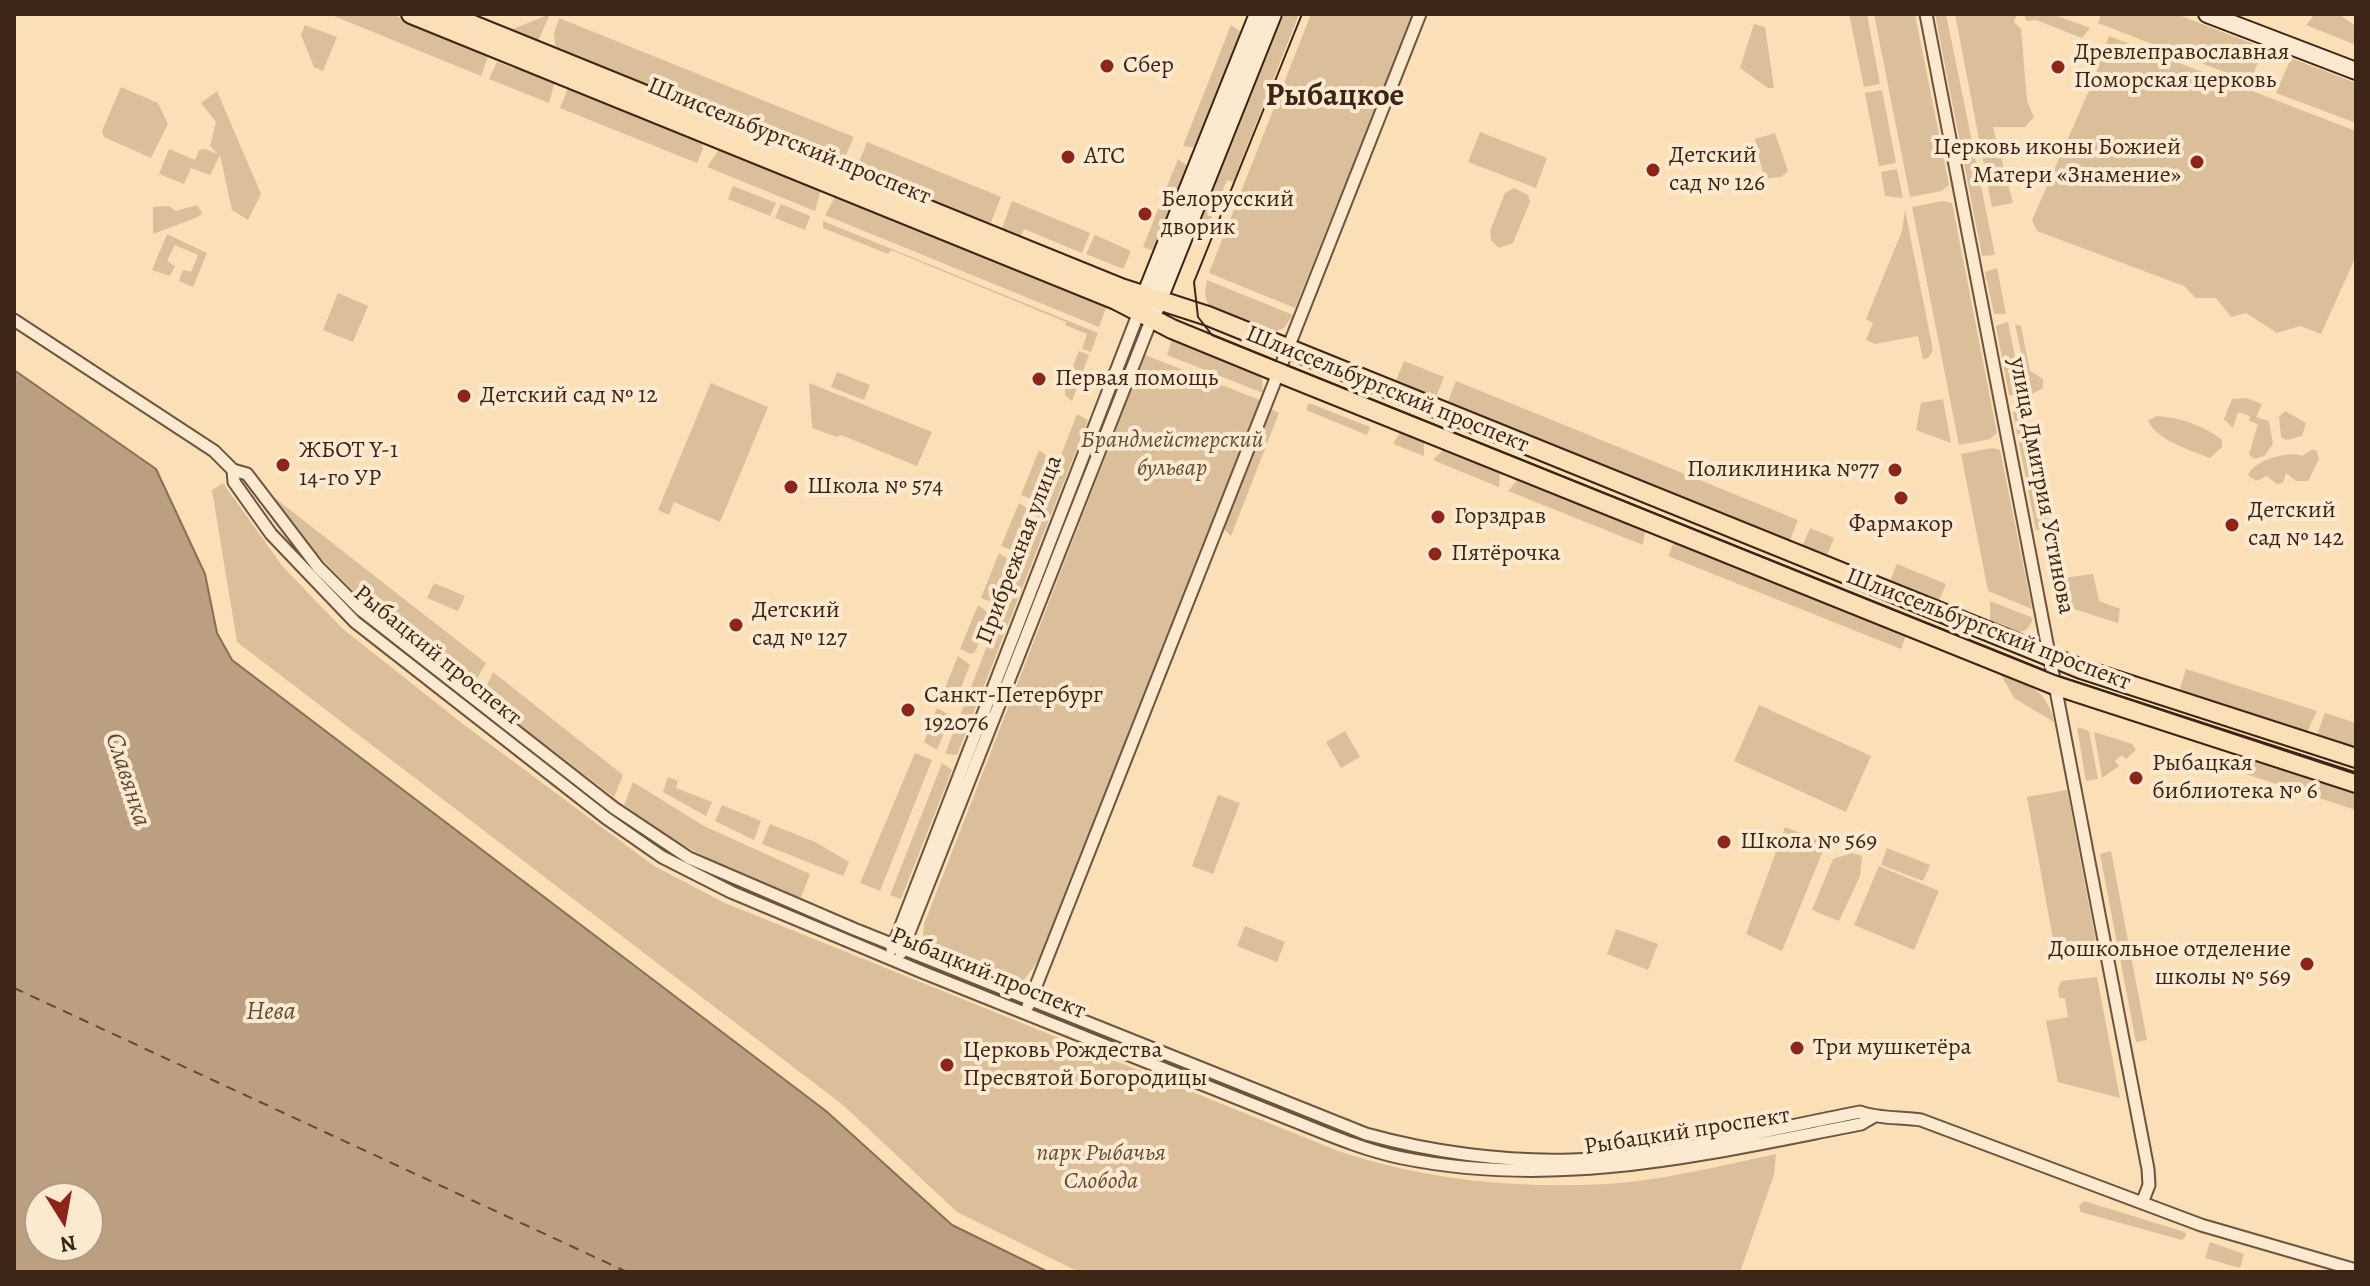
<!DOCTYPE html>
<html>
<head>
<meta charset="utf-8">
<style>
  body { margin:0 }
  #map { position:relative; width:2370px; height:1286px; overflow:hidden; background:#fbdfb6; font-family:Alegreya,serif }
  canvas { display:block }
  .frame { position:absolute; inset:0; border:16px solid #3c2516; pointer-events:none }
  .north { position:absolute; left:24px; top:1182px; width:80px; height:80px; box-sizing:border-box; background:#fcead0; border:2px solid #af9b86; border-radius:50%; rotate:169deg; font-size:22px; font-weight:700; line-height:32px; text-align:center; color:#3c2516 }
  .north::after { content:''; display:block; margin:auto; width:28px; height:36px; background:#8f2418; clip-path:polygon(50% 0,100% 100%,50% 72%,0 100%) }
</style>
</head>
<body>
<div id="map">
<canvas width="2370" height="1286"></canvas>
<div class="frame"></div>
<div class="north">N</div>
</div>
<script>
const g = document.querySelector('canvas').getContext('2d');
g.lineJoin = 'round';
function paint(path, color) { g.fillStyle = color; g.fill(path, 'evenodd'); }
function strokePath(path, color, width, dash) { g.strokeStyle = color; g.lineWidth = width; g.lineCap = dash ? 'butt' : 'round'; g.setLineDash(dash || []); g.stroke(path); }
function write(font, color, halo, rows, align = 'center') {
  g.font = font + ' Alegreya,serif'; g.lineWidth = 8; g.setLineDash([]); g.textBaseline = 'middle'; g.strokeStyle = halo; g.fillStyle = color; for (const [text, x, y, turn = 0] of rows) {
    g.save(); g.translate(x, y); g.rotate((+turn || 0) * Math.PI / 180); g.textAlign = isNaN(turn) ? turn : align; if (halo) g.strokeText(text, 0, 0); g.fillText(text, 0, 0); g.restore();
  }
}
const green = new Path2D(`
  M329,14H391L489,54L481,76Z
  M550,14L537,43L512,32L513,29Z
  M1281,14H1299L1233,182L1227,180L1207,228L1197,224Z
  M1311,14H1413L1295,308L1209,273Z
  M1849,14H1867L1880,84L1864,87Z
  M1874,14H1915L1949,185L1941,191L1910,197Z
  M1935,14H1946L1995,255L1982,256Z
  M1955,14H2017L2014,22L2021,29L2027,101L2034,117L2025,127H1993L2013,203L1992,207Z
  M2024,14H2052L2090,28L2082,38L2036,20L2026,21Z
  M2101,14H2176L2264,48L2250,82L2098,23Z
  M2315,14H2338L2356,26V45L2306,25Z
  M559,18L854,137L841,166L556,50L554,34Z
  M1754,24L1765,27L1774,88H1768L1740,68Z
  M305,25L337,37L323,71L314,67L301,35Z
  M1231,25L1242,33L1196,148L1183,146Z
  M2109,36L2356,131V256L2321,334L2300,326L2277,333L2246,313L2231,317L2216,298H2196L2184,286L2037,231L2032,220L2092,84Z
  M2291,58L2356,83V123L2276,93Z
  M497,62L515,69L517,65L555,81L549,103L489,79Z
  M569,86L701,140L703,149L697,163L560,108Z
  M121,87L158,103L168,124L151,158L104,137L102,131Z
  M1882,90L1896,163L1879,166L1865,93Z
  M217,91L261,194L248,220L232,210L220,155L210,175L191,168L184,184L159,174L169,149L195,160L199,150L205,149L218,154L210,146L216,122L201,103Z
  M1480,132L1547,158L1536,188L1468,162Z
  M1775,133L1788,171L1781,177L1764,179L1755,139Z
  M867,142L1001,197L991,222L988,225L855,172Z
  M720,148L821,189L815,211L707,167Z
  M1178,159L1189,167L1154,251L1143,247Z
  M1897,169L1903,198L1885,196L1881,172Z
  M733,186L776,203L770,216L728,199Z
  M1514,188L1528,195L1530,202L1513,243L1499,248L1491,240L1490,231L1505,193Z
  M836,195L1107,305L1099,327L825,215Z
  M1012,201L1090,233L1082,253L1024,229L1020,238L1001,231Z
  M1943,201L1952,203L1997,433L1990,439L1959,445L1912,207Z
  M781,204L810,216L805,230L775,218Z
  M197,205L202,213L198,217L153,234V207L169,206L176,211Z
  M1905,210L1933,350L1928,358L1923,359L1918,336L1875,344L1866,340L1873,323L1866,319L1902,231Z
  M823,221L1098,333L1091,352L1082,349L1087,334L1065,325L1066,322L891,250L888,254L823,228Z
  M167,234L207,253L193,287L179,281L183,270L191,272L198,255L175,245L167,261L175,266L170,276L152,270Z
  M1095,235L1131,251L1123,269L1086,254Z
  M1997,268L2006,314H1994L1985,272Z
  M1207,280L1293,315L1284,328L1271,333L1209,307L1205,295Z
  M338,293L368,306L353,342L323,330Z
  M2008,322L2023,396L2009,395L1996,326Z
  M2015,324L2021,326L2030,371L2043,379V388L2030,395Z
  M1172,339L1257,373L1262,379L1263,393L1167,355Z
  M1079,351L1089,355L1072,401L1065,395V385Z
  M1145,355L1260,400L1037,963L1023,981H1016L927,945L923,936L924,924Z
  M1404,361L1444,377L1435,399L1395,383Z
  M837,372L870,385L864,400L831,387Z
  M1456,381L1798,520L1789,543L1447,404Z
  M711,383L768,407L720,522L674,502L669,515L658,510Z
  M809,383L932,432L917,466L841,435L837,437L812,428Z
  M2246,398L2262,404L2256,417L2269,421L2273,444L2264,456L2254,459L2249,454L2258,424L2249,421L2250,416L2238,412L2233,428L2224,419L2232,399Z
  M1943,399L1951,443L1916,430L1921,403Z
  M1309,403L1370,427L1367,435L1306,410Z
  M2025,406L2048,528L2036,530L2013,412Z
  M1271,409L1279,413L1231,536L1224,529Z
  M2285,411L2306,423L2302,436L2286,440L2281,437L2279,417Z
  M1077,414L1088,420L957,755L945,754Z
  M2157,416C2179,417 2205,426 2222,440V447L2210,458C2191,450 2155,440 2148,420Z
  M1401,431L1424,440V456L1393,444Z
  M1992,448L2000,450L2032,609L1988,591L1961,454Z
  M1444,449L1500,471L1499,487L1433,460Z
  M1039,450L1050,458L1035,497L1031,499L1021,495Z
  M2311,450H2316L2319,459L2308,481H2296L2286,473L2283,483L2277,484L2267,476L2256,481L2248,475C2254,460 2290,450 2302,456Z
  M1519,478L1645,530L1643,545L1508,491Z
  M223,483L283,567L343,629L463,724L654,866L725,903L1338,1151C1428,1181 1525,1190 1620,1183C1672,1178 1724,1165 1776,1154L1774,1175L1740,1272H1079L957,1212L843,1105L237,642L212,490Z
  M271,495L486,663L475,682L467,685L367,605L310,547Z
  M1019,503L1030,510L1012,550L1001,546Z
  M1810,528L1834,538L1827,555L1803,545Z
  M1674,542L1906,635L1901,649L1668,556Z
  M999,553L1011,561L991,602L981,598Z
  M1897,564L1946,584L1939,601L1890,581Z
  M2093,574L2099,601L2120,609L2118,623L2068,607L2063,578Z
  M434,583L465,596L458,611L427,598Z
  M1990,601L2033,618C2026,641 2007,631 1990,624Z
  M978,605L990,614L975,652L971,654L960,649Z
  M958,656L970,665L955,703L940,700Z
  M2186,669L2317,711L2306,734L2179,692Z
  M493,672L623,775L614,797L482,696Z
  M2000,673C2027,684 2048,690 2054,722L2014,698Z
  M1759,705L1871,756L1846,812L1734,761Z
  M937,708L951,716L937,750L924,742Z
  M2325,713L2356,723V748L2317,735Z
  M2077,727L2089,731L2098,779L2086,781Z
  M1345,731L1360,757L1341,768L1326,742Z
  M2094,732L2132,744L2136,750L2126,759L2122,755L2115,761L2119,766L2102,778Z
  M915,753L932,760L880,891L860,883Z
  M2235,754L2356,793V810L2230,769Z
  M942,763L952,770L901,899L890,895Z
  M668,777L678,781L676,788L712,802L706,816L663,792Z
  M633,782L704,826L810,874L800,900C739,873 676,848 624,805Z
  M2067,790L2098,953L2056,955L2027,797Z
  M1218,795L1240,803L1213,874L1192,866Z
  M722,805L761,821L754,840L715,821Z
  M770,824L815,842L849,862L843,876L762,844Z
  M1785,827L1822,841L1825,846L1782,951L1746,934Z
  M1887,848L1930,865L1923,881L1881,865Z
  M2111,851L2147,1040L2136,1042L2100,854Z
  M1852,853L1862,856L1860,876L1839,921L1812,910L1833,859Z
  M1879,866L1939,891L1914,950L1854,925Z
  M1245,926L1285,942L1277,962L1237,946Z
  M1616,929L1658,944L1648,970L1607,954Z
  M2097,977L2120,1098L2058,1082L2046,1021L2068,1017L2065,998H2059L2058,988L2061,981Z
  M2084,1201L2185,1232L2186,1236L2182,1240L2081,1212L2079,1206Z
  M2210,1242L2244,1254L2240,1268L2205,1258Z`);
const water = new Path2D(`
  M14,370L156,469L205,574L217,633L232,660L826,1111L952,1225L1048,1272H14ZM40,1198H88V1246H40Z`);
const ferry = new Path2D(`
  M14,988L627,1272`);
const street = new Path2D(`
  M1926,14L2148,1169L2149,1185L2142,1203
  M14,320L214,451L233,470L247,474L318,567L361,610L614,808L689,858L854,929L1366,1134C1431,1152 1504,1162 1571,1160C1668,1157 1765,1130 1860,1112C1879,1119 1901,1117 1921,1120L2201,1225L2356,1270
  M233,470L234,482L271,534L355,622L606,818L662,857L731,892L922,972L1304,1125C1336,1138 1368,1151 1402,1158C1560,1190 1706,1154 1861,1124L1873,1117
  M892,949L1139,312
  M901,953L1152,318
  M1028,1006L1420,14`);
const secondary = new Path2D(`
  M2207,14L2356,71
  M1141,306L1258,14
  M1155,309L1273,14`);
const primary = new Path2D(`
  M411,14L1116,300L1172,329L1277,372L2057,686L2356,783
  M446,14L1121,288L1208,316L2081,669L2356,758`);
const tram = new Path2D(`
  M1302,14L1194,282L1198,317L1212,335L2055,675L2356,774`);
const markers = [
  [1107,66,8,"#8f2418"],
  [2058,67,8,"#8f2418"],
  [1068,157,8,"#8f2418"],
  [2197,162,8,"#8f2418"],
  [1653,170,8,"#8f2418"],
  [1145,214,8,"#8f2418"],
  [1039,379,8,"#8f2418"],
  [464,396,8,"#8f2418"],
  [283,465,8,"#8f2418"],
  [1895,470,8,"#8f2418"],
  [791,487,8,"#8f2418"],
  [1901,498,8,"#8f2418"],
  [1438,517,8,"#8f2418"],
  [2232,525,8,"#8f2418"],
  [1435,554,8,"#8f2418"],
  [736,625,8,"#8f2418"],
  [908,710,8,"#8f2418"],
  [2136,778,8,"#8f2418"],
  [1724,842,8,"#8f2418"],
  [2307,964,8,"#8f2418"],
  [1797,1048,8,"#8f2418"],
  [947,1065,8,"#8f2418"]
];
const poiNames = [
  ["Древлеправославная",2074,53],
  ["Поморская церковь",2074,81],
  ["Сбер",1123,66],
  ["Церковь иконы Божией",2181,148,"right"],
  ["Матери «Знамение»",2181,176,"right"],
  ["Детский",1669,156],
  ["сад № 126",1669,184],
  ["АТС",1084,157],
  ["Белорусский",1161,200],
  ["дворик",1161,228],
  ["Первая помощь",1055,379],
  ["Детский сад № 12",480,396],
  ["ЖБОТ Y-1",299,451],
  ["14-го УР",299,479],
  ["Поликлиника №77",1879,470,"right"],
  ["Школа № 574",807,487],
  ["Детский",2248,511],
  ["сад № 142",2248,539],
  ["Горздрав",1454,517],
  ["Фармакор",1901,525,"center"],
  ["Пятёрочка",1451,554],
  ["Детский",752,611],
  ["сад № 127",752,639],
  ["Санкт-Петербург",924,696],
  ["192076",924,724],
  ["Рыбацкая",2152,764],
  ["библиотека № 6",2152,792],
  ["Школа № 569",1740,842],
  ["Дошкольное отделение",2291,950,"right"],
  ["школы № 569",2291,978,"right"],
  ["Три мушкетёра",1813,1048],
  ["Церковь Рождества",963,1051],
  ["Пресвятой Богородицы",963,1079]
];
const streetNames = [
  ["Шлиссельбургский проспект",789,142,22],
  ["Шлиссельбургский проспект",1387,390,22],
  ["улица Дмитрия Устинова",2041,486,79],
  ["Прибрежная улица",1020,550,-69],
  ["Шлиссельбургский проспект",1988,630,21],
  ["Рыбацкий проспект",437,656,39],
  ["Рыбацкий проспект",988,974,22],
  ["Рыбацкий проспект",1687,1132,-9]
];
const parkNames = [
  ["Брандмейстерский",1172,441],
  ["бульвар",1172,469],
  ["парк Рыбачья",1101,1154],
  ["Слобода",1101,1182]
];
const waterNames = [
  ["Славянка",127,780,72],
  ["Нева",271,1013]
];
const districtNames = [
  ["Рыбацкое",1335,97]
];
paint(green, '#dbbf9b');
paint(water, '#baa080');
strokePath(water, '#886f56', 2);
strokePath(ferry, '#624a36', 2, [10, 8]);
strokePath(street, '#6c543e', 15);
strokePath(secondary, '#3c2516', 20);
strokePath(primary, '#3c2516', 22);
strokePath(street, '#fcead0', 11);
strokePath(secondary, '#fcead0', 16);
strokePath(primary, '#fbdfb6', 18);
strokePath(tram, '#3c2516', 2);
for (const [x, y, r, color] of markers) { const dot = new Path2D(); dot.arc(x, y, r, 0, 2 * Math.PI); g.fillStyle = color; g.fill(dot); strokePath(dot, '#fcead0', 3); }
write('24px', '#3c2516', '#fcead0', poiNames, 'left');
write('24px', '#3c2516', '#fcead0', streetNames);
write('italic 24px', '#644c37', '#fcead0', parkNames);
write('italic 26px', '#624a36', '#fcead0', waterNames);
write('bold 32px', '#3c2516', '#fcead0', districtNames);
</script>
</body>
</html>
